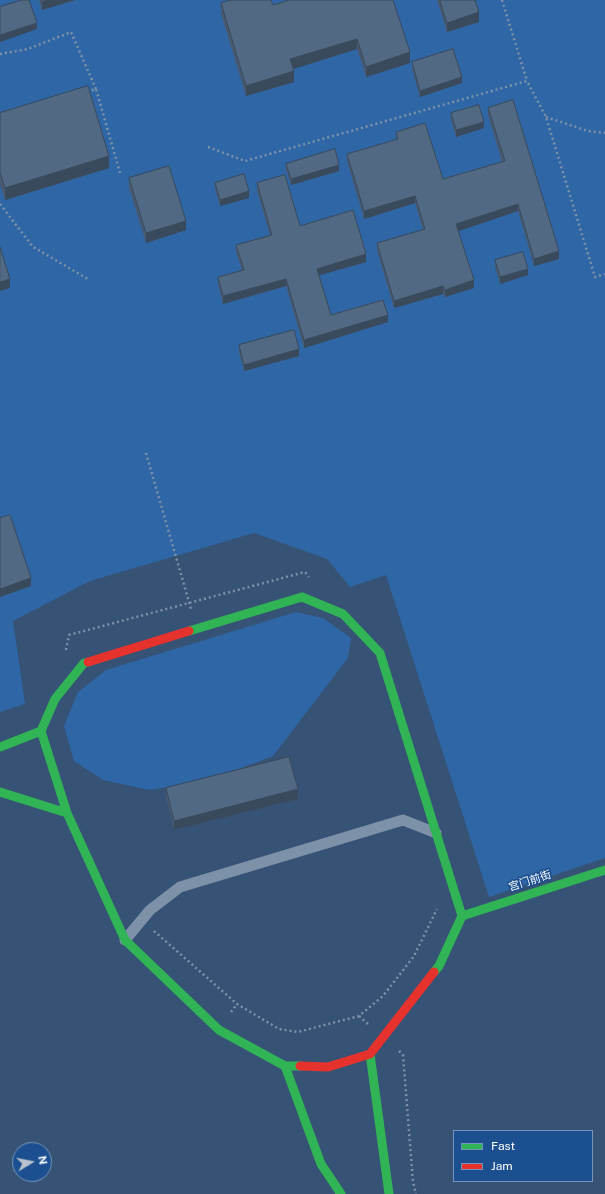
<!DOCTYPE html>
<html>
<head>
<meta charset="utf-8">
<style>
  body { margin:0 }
  #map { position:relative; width:605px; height:1194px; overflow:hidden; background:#365274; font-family:"Public Sans",sans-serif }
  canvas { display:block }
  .legend { position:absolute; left:453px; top:1130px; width:140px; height:52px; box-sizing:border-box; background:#1b4f8f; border:1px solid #7695bc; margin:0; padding:5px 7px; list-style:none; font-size:12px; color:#fff }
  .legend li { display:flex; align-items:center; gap:8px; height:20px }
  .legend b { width:20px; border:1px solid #7695bc }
  .north { position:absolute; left:12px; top:1142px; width:40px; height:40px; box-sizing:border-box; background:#1b4f8f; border:1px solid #7695bc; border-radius:50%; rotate:80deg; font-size:11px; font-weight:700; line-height:16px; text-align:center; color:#fff }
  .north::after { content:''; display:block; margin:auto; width:14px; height:18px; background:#b9c2ce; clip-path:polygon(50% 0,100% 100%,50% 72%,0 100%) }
</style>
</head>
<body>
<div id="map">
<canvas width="605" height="1194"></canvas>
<ul class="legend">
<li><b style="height:5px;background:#30b455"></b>Fast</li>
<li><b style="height:5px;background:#e5322d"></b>Jam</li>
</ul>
<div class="north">N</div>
</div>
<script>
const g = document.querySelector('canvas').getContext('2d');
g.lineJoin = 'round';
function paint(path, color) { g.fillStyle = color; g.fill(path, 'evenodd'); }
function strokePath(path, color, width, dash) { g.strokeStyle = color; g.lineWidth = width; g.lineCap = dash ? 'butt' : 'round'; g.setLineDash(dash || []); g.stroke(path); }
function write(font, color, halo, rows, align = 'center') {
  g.font = font + ' "Public Sans","Noto Sans SC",sans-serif'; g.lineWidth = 3; g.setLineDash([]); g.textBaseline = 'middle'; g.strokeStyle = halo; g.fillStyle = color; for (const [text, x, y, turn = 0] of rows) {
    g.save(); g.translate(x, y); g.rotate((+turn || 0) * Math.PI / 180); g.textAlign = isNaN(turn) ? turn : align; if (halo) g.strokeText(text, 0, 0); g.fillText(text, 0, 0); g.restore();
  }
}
const green = new Path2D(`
  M0,0H605V858L489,897L386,575L350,587L327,559L254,533L90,581L13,621L25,704L0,712Z
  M296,612L323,618L351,638L348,658L273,756L242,768L189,784L149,790L103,780L74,761L64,726L78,692L106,670Z`);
const path = new Path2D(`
  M502,0L527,81
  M0,54L28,49L71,32L96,89
  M87,92L96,89L120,173
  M546,117L588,131L605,133
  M208,147L245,161L527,81L546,117L595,277L605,274
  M0,204L33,247L88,279
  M146,453L191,609
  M66,650L69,635L305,572L309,577
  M154,931L237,1004L279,1029L298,1032L359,1016L383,996L414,956L437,909
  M231,1012L237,1004
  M359,1016L368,1024
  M399,1051L403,1055L413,1182L416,1194`);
const lane = new Path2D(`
  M125,940L150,910L180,887L403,820L436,833`);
const fast = new Path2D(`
  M302,597L343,614L380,653L462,916L439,966L434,972
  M189,631L302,597
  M88,662L84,663L55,699L41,731L67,813L125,940L219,1030L285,1066H300
  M0,747L41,731
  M0,792L67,813
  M462,916L605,870
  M370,1054L389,1194
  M285,1066L321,1164L341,1194`);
const jam = new Path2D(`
  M88,662L189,631
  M300,1066L328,1067L370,1054L434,972`);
const wall = new Path2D(`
  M39,0H75L42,10Z
  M289,0L410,63L366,77L357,49L293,69L294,82L246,96L221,14V3L273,5Z
  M437,0H475L479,22L447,32Z
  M412,62L462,83L420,97L412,69Z
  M488,108L559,259L534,266L518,211L458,231L474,288L445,297L443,294L394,308L377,251V243L423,230L415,203L364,219L347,161V154L396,140V132L443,179L502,162L488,115Z
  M0,113L109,168L5,200L0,185Z
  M451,113L484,128L456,137L451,120Z
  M286,164L339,171L291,185L286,170Z
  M129,178L186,230L146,243L129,188Z
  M215,183L249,198L220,206L215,189Z
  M257,183L300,226L366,262L319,275L331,315L388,322L304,348L286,286L223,304L218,284V277L242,270L236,252V245L270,235L257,191Z
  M495,260L528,275L500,284L495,267Z
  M239,345L299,356L244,371L239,352Z
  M166,788L298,799L174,830L166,798Z`);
const shadedWall = new Path2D(`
  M48,0H75L42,10V2Z
  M479,12V22L447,32V23Z
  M37,23V29L0,42V35Z
  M357,39V49L290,70V59Z
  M410,52V63L366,77V67Z
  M294,71V82L246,96V86Z
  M462,77V83L420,97V91Z
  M484,122V128L456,137V130Z
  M109,156V168L5,200V188Z
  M339,165V171L291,185V179Z
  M249,191V198L220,206V200Z
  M415,196V203L364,219V211Z
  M518,204V211L456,232V224Z
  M186,221V230L146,243V233Z
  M559,251V259L534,266V259Z
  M366,254V262L317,276V269Z
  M528,269V275L500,284V277Z
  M10,279V288L0,291V282Z
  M286,279V286L223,304V296Z
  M474,280V288L445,297V290Z
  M443,286V294L394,308V301Z
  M388,315V322L304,348V340Z
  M299,349V356L244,371V365Z
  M31,578V586L0,597V589Z
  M298,789V799L174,830V821Z`);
const building = new Path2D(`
  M22,0H29L37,23L0,35V7Z
  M41,0H48L42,2Z
  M231,0H271L273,5L289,0H393L410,52L366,67L357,39L290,59L294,71L246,86L221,3Z
  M440,0H475L479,12L447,23Z
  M453,49L462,77L420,91L412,62Z
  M88,86L109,156L5,188L0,173V113Z
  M513,100L559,251L534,259L518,204L456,224L474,280L445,290L443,286L394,301L377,243L425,229L415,196L364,211L347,154L398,139L396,132L425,123L443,179L505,161L488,108Z
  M479,105L484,122L456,130L451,113Z
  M335,149L339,165L291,179L286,164Z
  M169,166L186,221L146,233L129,178Z
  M244,174L249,191L220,200L215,183Z
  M285,175L300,226L353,210L366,254L317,269L331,315L383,300L388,315L304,340L286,279L223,296L218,277L244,270L236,245L272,235L257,183Z
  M0,247L10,279L0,282Z
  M523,252L528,269L500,277L495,260Z
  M294,330L299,349L244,365L239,345Z
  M10,515L31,578L0,589V518Z
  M289,757L298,789L174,821L166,788Z`);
const streetNames = [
  ["宫门前街",530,881,-18]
];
paint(green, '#2f66a5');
strokePath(path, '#7d92a8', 2.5, [2, 3]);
strokePath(lane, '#7d92a8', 11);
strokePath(fast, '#30b455', 9);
strokePath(jam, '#e5322d', 9);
paint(wall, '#475a72');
paint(shadedWall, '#394a5c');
paint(building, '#526984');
strokePath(building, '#394a5c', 1);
write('11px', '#fff', '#1b4f8f', streetNames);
</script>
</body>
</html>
